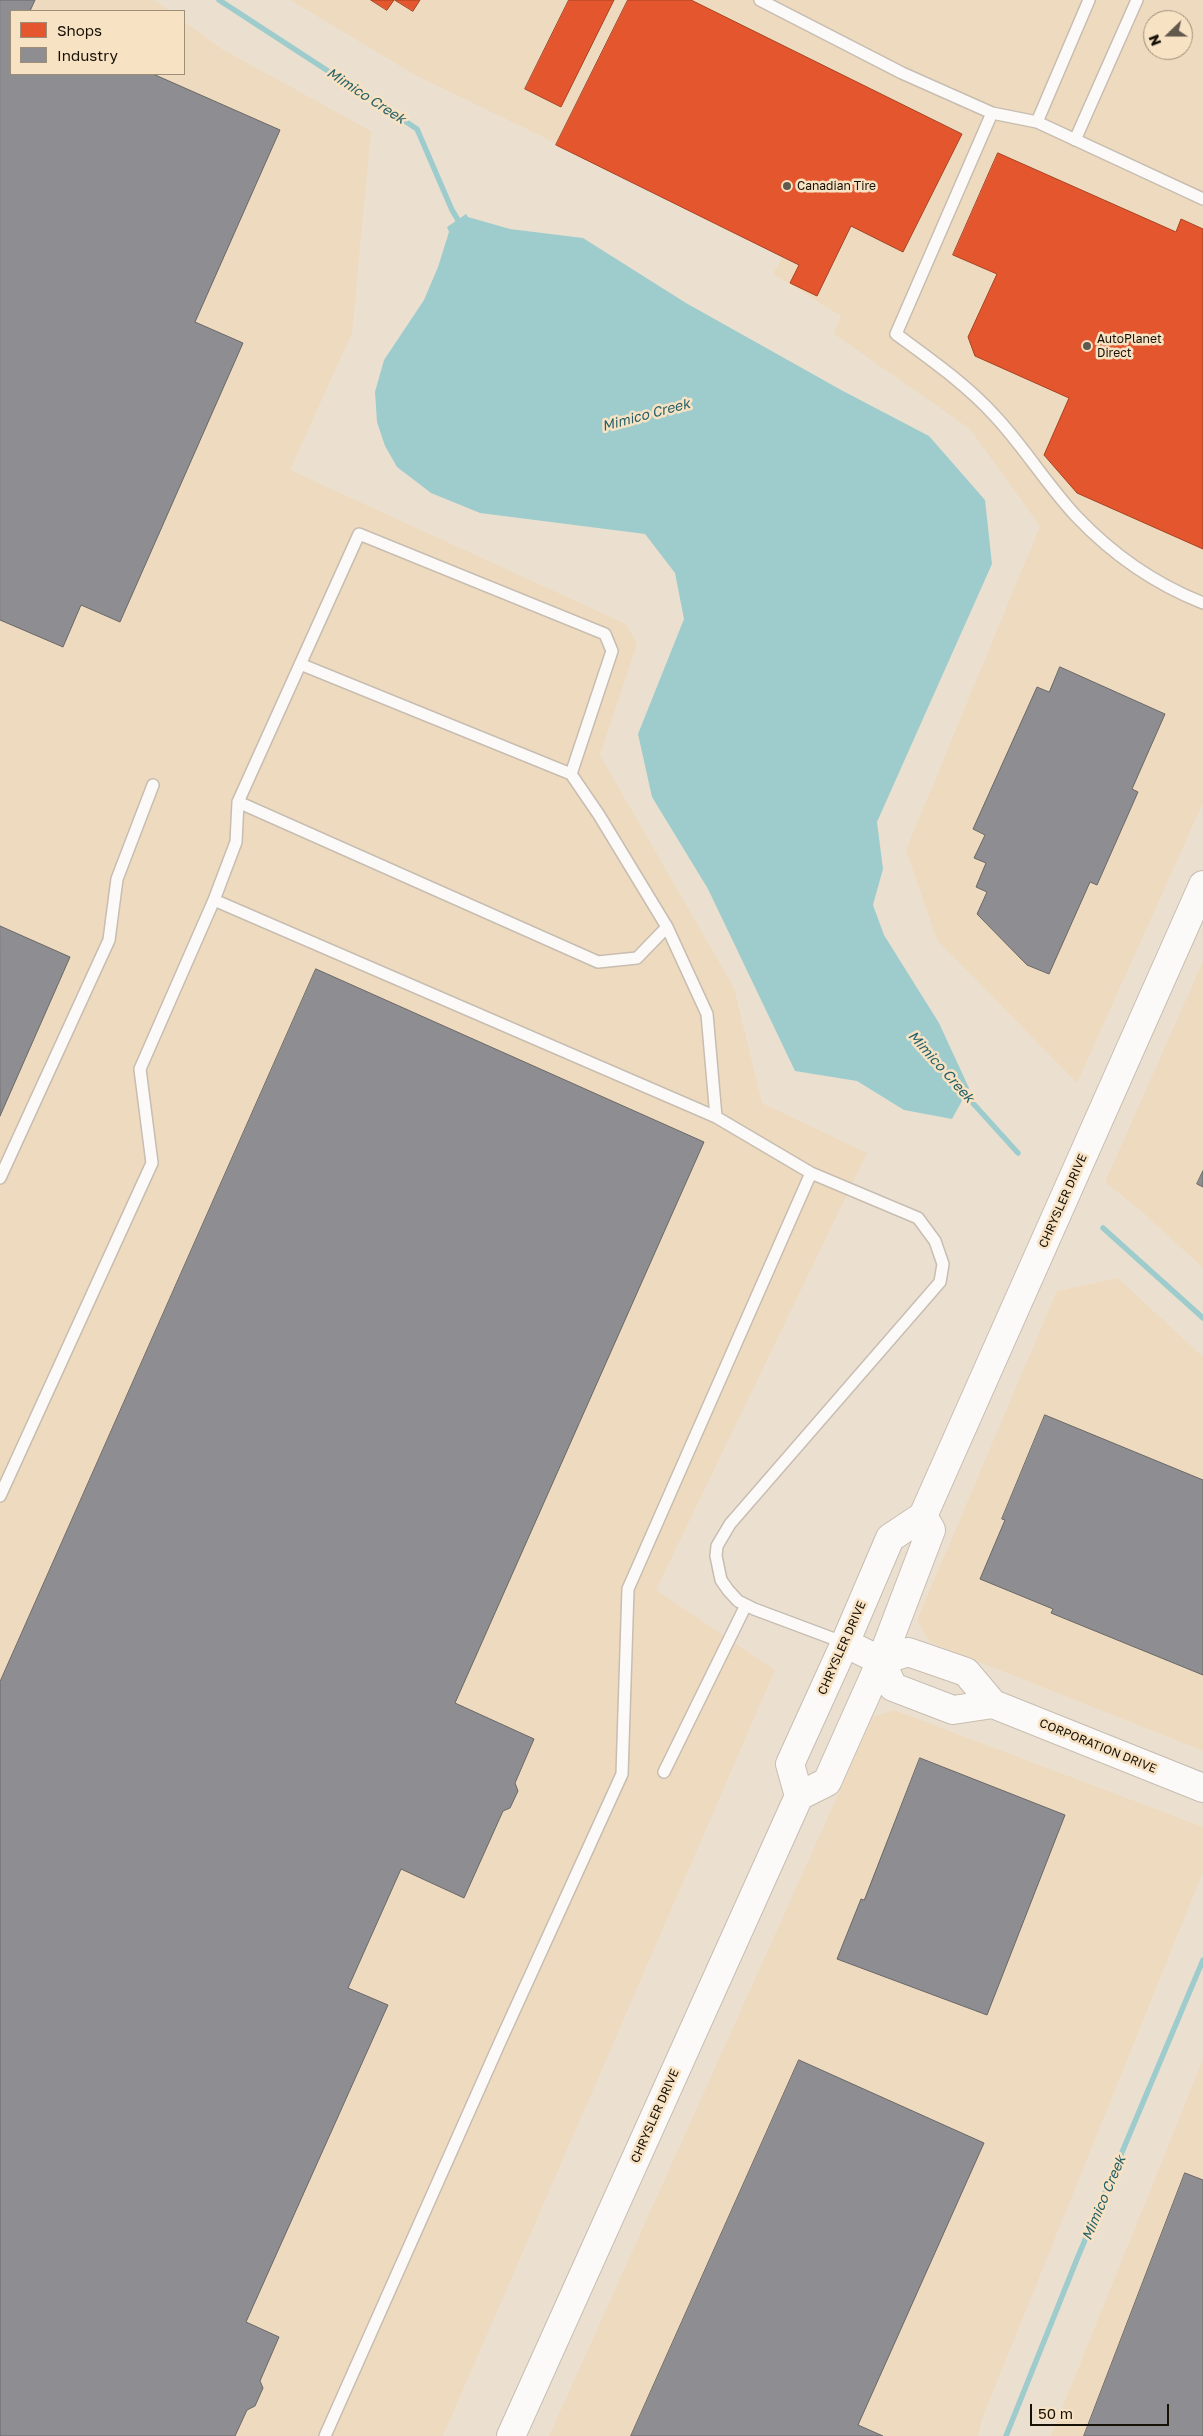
<!DOCTYPE html>
<html>
<head>
<meta charset="utf-8">
<style>
  body { margin:0 }
  #map { position:relative; width:1203px; height:2436px; overflow:hidden; background:#ebe0d0; font-family:"Golos Text",sans-serif }
  canvas { display:block }
  .legend { position:absolute; left:10px; top:10px; width:175px; height:65px; box-sizing:border-box; background:#f7e2c4; border:1px solid #9e8e78; margin:0; padding:6px 9px; list-style:none; font-size:15px; color:#181106 }
  .legend li { display:flex; align-items:center; gap:10px; height:25px }
  .legend b { width:25px; border:1px solid #9e8e78 }
  .north { position:absolute; left:1143px; top:10px; width:50px; height:50px; box-sizing:border-box; background:#f7e2c4; border:1px solid #9e8e78; border-radius:50%; rotate:248deg; font-size:14px; font-weight:700; line-height:20px; text-align:center; color:#181106 }
  .north::after { content:''; display:block; margin:auto; width:18px; height:22px; background:#62594d; clip-path:polygon(50% 0,100% 100%,50% 72%,0 100%) }
  .scale { position:absolute; left:1030px; top:2404px; width:139px; height:22px; box-sizing:border-box; border:2px solid #181106; border-top:0; padding-left:6px; font-size:15px; line-height:18px; white-space:nowrap; color:#181106; -webkit-text-stroke:4px #f7e2c4; paint-order:stroke }
</style>
</head>
<body>
<div id="map">
<canvas width="1203" height="2436"></canvas>
<ul class="legend">
<li><b style="height:14px;background:#e4572e"></b>Shops</li>
<li><b style="height:14px;background:#8d8d92"></b>Industry</li>
</ul>
<div class="north">N</div>
<div class="scale">50 m</div>
</div>
<script>
const g = document.querySelector('canvas').getContext('2d');
g.lineJoin = 'round';
function paint(path, color) { g.fillStyle = color; g.fill(path, 'evenodd'); }
function strokePath(path, color, width, dash) { g.strokeStyle = color; g.lineWidth = width; g.lineCap = dash ? 'butt' : 'round'; g.setLineDash(dash || []); g.stroke(path); }
function write(font, color, halo, rows, align = 'center') {
  g.font = font + ' "Golos Text",sans-serif'; g.lineWidth = 5; g.setLineDash([]); g.textBaseline = 'middle'; g.strokeStyle = halo; g.fillStyle = color; for (const [text, x, y, turn = 0] of rows) {
    g.save(); g.translate(x, y); g.rotate((+turn || 0) * Math.PI / 180); g.textAlign = isNaN(turn) ? turn : align; if (halo) g.strokeText(text, 0, 0); g.fillText(text, 0, 0); g.restore();
  }
}
const built = new Path2D(`
  M0,0H154L170,11H11V74H184V21L222,49L371,131L352,333L290,470L626,624L637,644L600,755L734,988L762,1103L867,1153L656,1590L775,1670L443,2436H0Z
  M290,0H1203V803L1077,1083L937,940L906,850L1040,526L970,429L834,334L841,316L773,274L784,254L415,75ZM1153,20H1183V50H1153Z
  M1203,961V1268L1140,1210L1105,1182Z
  M1118,1278L1203,1357V1751L929,1642L917,1620L1057,1291Z
  M894,1710L1203,1827V1872L982,2419L978,2436H549L873,1717Z
  M1203,2059V2436H1051Z`);
const water = new Path2D(`
  M466,214L468,217L510,229L583,238L686,303L843,391L929,436L985,500L992,564L877,822L883,869L873,905L884,935L939,1023L969,1088L952,1119L904,1110L857,1081L795,1071L708,889L652,797L638,734L684,619L675,573L645,534L480,513L431,493L397,467L385,446L377,422L375,392L384,360L424,300L438,267L449,232L447,227Z`);
const shops = new Path2D(`
  M371,0H394L387,10Z
  M395,0H420L413,11Z
  M569,0H614L561,107L525,89Z
  M628,0H691L962,134L903,252L851,226L817,296L790,283L799,265L556,145Z
  M998,153L1176,232L1181,219L1203,229V549L1077,493L1044,455L1069,398L975,356L968,337L997,274L953,255Z`);
const industry = new Path2D(`
  M0,0H35L30,11H11V74H153L280,130L195,322L243,343L120,622L81,605L63,647L0,620Z
  M1060,667L1165,714L1132,789L1138,792L1097,885L1090,882L1049,974L1027,965L977,914L987,892L976,887L986,863L974,858L985,835L973,829L1037,687L1049,692Z
  M0,926L70,957L0,1116Z
  M316,969L704,1142L455,1703L534,1739L515,1783L518,1791L510,1808L503,1811L464,1898L401,1869L348,1988L388,2005L246,2322L279,2337L260,2381L263,2388L255,2406L247,2410L235,2436H0V1682Z
  M1203,1171V1187L1197,1184Z
  M1045,1415L1203,1480V1675L1051,1613L1053,1609L980,1579L1005,1520L1002,1519Z
  M920,1758L1065,1815L987,2015L837,1959L861,1899L864,1900Z
  M799,2060L984,2143L858,2425L883,2436H631Z
  M1185,2173L1203,2180V2436H1084Z`);
const stream = new Path2D(`
  M219,0L417,129L452,210L461,225
  M961,1090L1018,1153
  M1103,1228L1203,1318
  M1006,2436L1077,2259L1203,1960`);
const lane = new Path2D(`
  M760,0L902,73L992,113L1037,122L1203,199
  M992,113L896,334C930,359 966,384 995,416C1024,447 1047,485 1076,516C1111,553 1155,584 1203,603
  M1037,122L1089,0
  M1075,140L1137,0
  M300,664L571,774
  M238,802L598,962L637,958L667,927
  M214,900L716,1117L811,1173L918,1218L935,1241L943,1264L940,1282L730,1524L717,1546L716,1556L721,1580L728,1590L738,1601L754,1609L845,1643
  M0,1178L109,940L117,879L153,785
  M0,1496L152,1163L140,1069L214,900L236,842L238,802L359,534L605,634L612,651L571,774L599,815L667,927L707,1014L716,1117
  M664,1772L746,1605
  M325,2436L500,2042L622,1774L628,1589L811,1173`);
const secondary = new Path2D(`
  M845,1643L881,1661L893,1687L953,1710L993,1704
  M881,1661L908,1652L966,1672L993,1704L1203,1788
  M799,1796L790,1764L845,1643L890,1538L923,1516L1203,885
  M511,2436L799,1796L827,1782L881,1661L931,1530L923,1516`);
const markers = [
  [787,186,5,"#62594d"],
  [1087,346,5,"#62594d"]
];
const poiNames = [
  ["Canadian Tire",797,186],
  ["AutoPlanet",1097,339],
  ["Direct",1097,353]
];
const streetNames = [
  ["CHRYSLER DRIVE",1063,1201,-66],
  ["CHRYSLER DRIVE",842,1648,-66],
  ["CORPORATION DRIVE",1098,1746,22],
  ["CHRYSLER DRIVE",655,2116,-66]
];
const waterNames = [
  ["Mimico Creek",366,96,33],
  ["Mimico Creek",646,415,-15],
  ["Mimico Creek",941,1067,48],
  ["Mimico Creek",1104,2198,-67]
];
paint(built, '#eedabf');
paint(water, '#9ecccd');
paint(shops, '#e4572e');
strokePath(shops, '#a74222', 1);
paint(industry, '#8d8d92');
strokePath(industry, '#6a6868', 1);
strokePath(stream, '#9ecccd', 5.5);
strokePath(lane, '#c7bdb1', 14);
strokePath(secondary, '#c7bdb1', 30);
strokePath(lane, '#fcfaf8', 11);
strokePath(secondary, '#fcfaf8', 28);
for (const [x, y, r, color] of markers) { const dot = new Path2D(); dot.arc(x, y, r, 0, 2 * Math.PI); g.fillStyle = color; g.fill(dot); strokePath(dot, '#f7e2c4', 2); }
write('12px', '#181106', '#f7e2c4', poiNames, 'left');
write('12px', '#181106', '#f7e2c4', streetNames);
write('italic 14px', '#266268', '#f7e2c4', waterNames);
</script>
</body>
</html>
